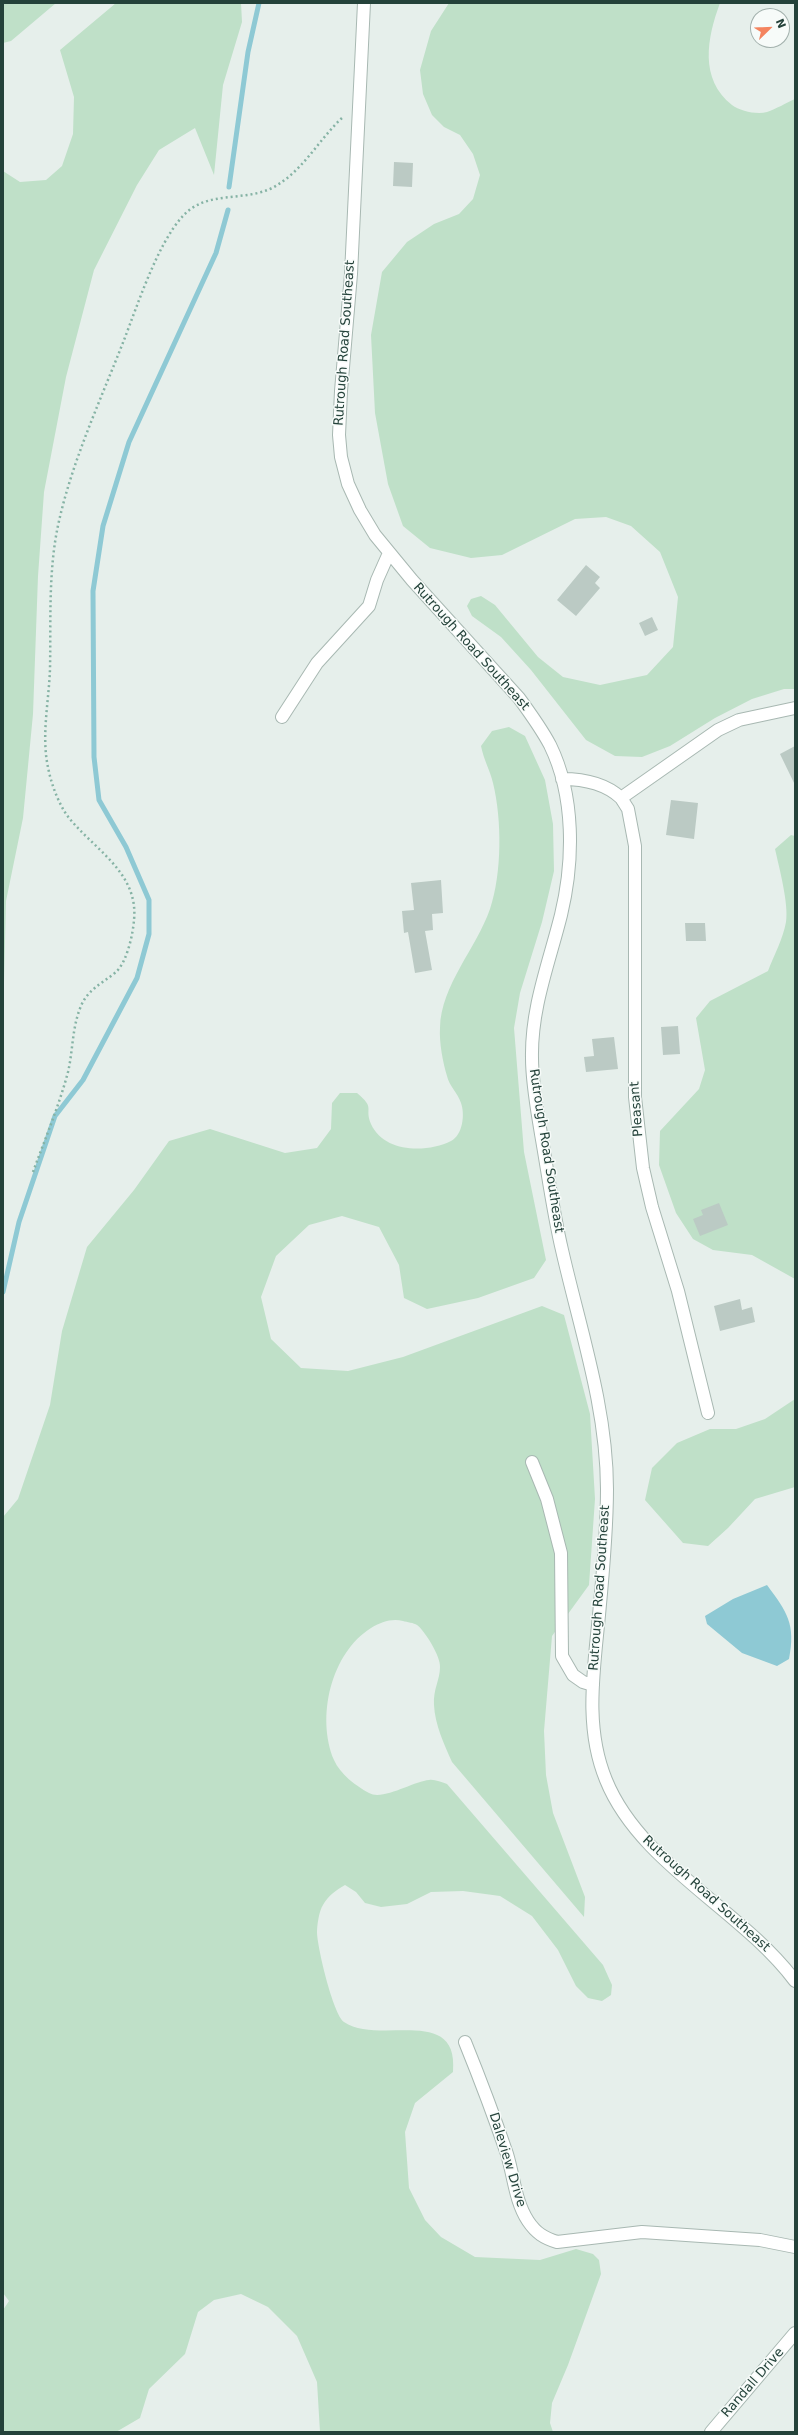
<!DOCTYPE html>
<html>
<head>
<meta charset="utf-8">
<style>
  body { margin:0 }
  #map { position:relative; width:798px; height:2435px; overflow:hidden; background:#e6efeb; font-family:"DejaVu Sans",sans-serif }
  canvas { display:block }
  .frame { position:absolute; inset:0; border:4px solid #24423a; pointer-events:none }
  .north { position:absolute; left:750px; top:8px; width:40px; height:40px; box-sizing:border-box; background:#f7fbf9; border:1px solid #a3b1ad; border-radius:50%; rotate:67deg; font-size:11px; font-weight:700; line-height:16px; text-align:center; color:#24423a }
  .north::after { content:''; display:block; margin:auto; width:14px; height:18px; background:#f4845f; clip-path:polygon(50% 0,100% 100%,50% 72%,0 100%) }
</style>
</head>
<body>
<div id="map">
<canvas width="798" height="2435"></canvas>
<div class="frame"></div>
<div class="north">N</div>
</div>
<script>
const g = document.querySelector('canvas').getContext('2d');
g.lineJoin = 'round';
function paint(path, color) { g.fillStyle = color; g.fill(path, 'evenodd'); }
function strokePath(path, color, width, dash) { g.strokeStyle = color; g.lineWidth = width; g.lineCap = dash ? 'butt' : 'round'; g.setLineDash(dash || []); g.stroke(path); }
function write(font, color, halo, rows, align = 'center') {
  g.font = font + ' "DejaVu Sans",sans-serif'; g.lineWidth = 3; g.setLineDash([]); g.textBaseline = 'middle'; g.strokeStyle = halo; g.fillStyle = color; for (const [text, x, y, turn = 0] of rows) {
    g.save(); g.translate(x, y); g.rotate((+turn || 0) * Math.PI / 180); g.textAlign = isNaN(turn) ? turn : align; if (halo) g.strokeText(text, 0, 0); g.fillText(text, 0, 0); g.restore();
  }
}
const green = new Path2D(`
  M3,3H56L11,41L3,43Z
  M116,3H241L242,22L223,85L214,175L195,128L159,150L137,185L94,270L66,377L44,492L38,576L33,714L23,818L6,901L3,1023V171L20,182L46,180L62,166L73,134L74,97L60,50Z
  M449,3H720C707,38 699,79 732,105C740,111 757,115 767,112C776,109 786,103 795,99V689H784L752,699L715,718L670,746L642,757L615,756L586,740L531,670L501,637L472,616L467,606L471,599L481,596L495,605L538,657L563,677L600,685L647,675L673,647L678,597L660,552L631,526L606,517L575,519L502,555L471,558L430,548L403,526L388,484L375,413L371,335L382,272L407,242L434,224L459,214L473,199L480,175L473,154L460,135L444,127L432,115L423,94L420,70L431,31Z
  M509,727L525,736L545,780L553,824L554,871L542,922L520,993L514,1028L524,1152L546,1260L534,1278L478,1298L427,1309L404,1298L399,1265L379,1227L342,1216L309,1225L276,1256L261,1297L271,1339L301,1368L348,1371L403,1357L542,1306L564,1315L590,1414L595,1499L589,1585L552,1636L544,1731L546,1775L553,1813L585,1897L584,1917L452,1762C444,1744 435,1725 434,1705C433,1689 440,1680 440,1667C441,1657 425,1631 417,1625C414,1623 407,1622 403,1621C392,1618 381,1622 371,1628C331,1653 316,1717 334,1760C340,1774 356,1786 369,1793C383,1801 414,1781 429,1780C434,1779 441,1782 447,1784L603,1965L612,1985L611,1995L602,2001L588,1998L576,1986L558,1950L532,1916L500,1896L463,1891L431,1892L407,1904L381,1907L365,1903L356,1892L345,1885C336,1890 328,1896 323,1905C319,1911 317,1925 317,1932C317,1946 333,2014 344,2022C379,2046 459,2004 453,2072L415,2103L405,2132L409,2188L425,2220L441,2237L475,2257L540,2260L576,2249L593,2254L599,2260L601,2274L568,2365L552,2403L550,2423L553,2432H320L317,2382L297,2336L268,2307L241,2294L214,2300L198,2312L185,2354L149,2389L140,2418L116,2432H3V2310L9,2301L3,2293V1517L18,1499L50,1405L62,1331L87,1247L134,1190L169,1141L210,1129L285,1153L317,1148L331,1129L332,1103L340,1093H357C376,1109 364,1107 371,1124C384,1153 427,1153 451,1141C463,1135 465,1114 461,1103C458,1093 449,1086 447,1076C443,1063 439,1042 440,1028C441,985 476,949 490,909C502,873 502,820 493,783C490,770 484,761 481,746L492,731Z
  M791,835L795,836V1279L752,1255L713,1250L693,1239L676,1213L659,1165L660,1131L699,1089L705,1070L696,1018L710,1001L768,971C774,955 783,939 786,922C789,904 779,867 775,849Z
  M795,1399V1487L755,1499L728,1528L708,1546L683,1543L645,1500L652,1468L677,1443L710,1429H736L765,1419Z`);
const water = new Path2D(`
  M767,1585C787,1612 796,1624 789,1659L777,1666L742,1653L707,1624L705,1616L733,1599Z`);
const stream = new Path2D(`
  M229,187L248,52L259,3
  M3,1292L19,1222L55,1116L83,1080L137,978L149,934V900L126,847L99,800L94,757L93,591L103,526L129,442L216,253L228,210`);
const building = new Path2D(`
  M394,162L413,163L412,187L393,186Z
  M586,565L600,577L595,583L600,588L576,616L557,600Z
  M652,617L658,630L645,636L639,623Z
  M795,746V785L780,754Z
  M671,800L698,803L694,839L666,835Z
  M441,880L443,913L432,914L433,930L425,931L432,970L415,973L408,932L404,933L402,911L414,910L411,883Z
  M685,923H705L706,941H686Z
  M678,1026L680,1054L663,1055L661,1027Z
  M614,1037L618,1069L586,1072L584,1057L594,1056L592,1039Z
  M719,1203L728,1225L700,1236L693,1219L703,1215L701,1210Z
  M740,1299L742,1310L752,1307L755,1322L720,1331L714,1306Z`);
const path = new Path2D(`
  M33,1172C45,1139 59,1106 68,1072C73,1051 72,1027 81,1006C88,989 103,983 116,972C127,962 133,934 134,920C139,871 91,848 66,814C56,798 50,780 47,762C42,732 49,699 50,669C51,620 48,569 59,521C73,459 101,399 124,340C138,304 157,245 182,217C206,189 244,203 274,187C304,170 319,139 343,117`);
const minor = new Path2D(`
  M364,3L351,274L341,391L339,435L341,457L348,484L360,510L375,535L412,580L519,698C530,713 541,728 550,745C575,796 574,861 561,915C549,963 531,1008 532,1058C532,1083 537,1109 541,1134C548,1173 553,1212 562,1250C580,1329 607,1408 607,1489C607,1531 603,1573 599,1615C594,1670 584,1727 606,1780C640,1864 741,1909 795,1981
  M282,717L317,663L369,606L377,580L389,553
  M562,779C584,779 605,783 621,798L718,730L739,720L795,708
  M621,798L628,809L635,846V1097L643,1168L652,1207L678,1291L708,1413
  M532,1462L547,1499L561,1553L562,1656L573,1675L583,1682L593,1685
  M465,2042C480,2079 494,2116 507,2154C514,2177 515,2201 528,2221C536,2233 544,2238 557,2242L642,2232L760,2240L795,2247
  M711,2432L795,2333`);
const streetNames = [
  ["Rutrough Road Southeast",345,343,-86],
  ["Rutrough Road Southeast",471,647,48],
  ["Pleasant",637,1109,-94],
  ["Rutrough Road Southeast",546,1151,81],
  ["Rutrough Road Southeast",600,1588,-86],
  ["Rutrough Road Southeast",706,1894,42],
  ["Daleview Drive",507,2160,73],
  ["Randall Drive",753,2383,-49]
];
paint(green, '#bfe0c8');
paint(water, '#8ec9d4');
strokePath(stream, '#8ec9d4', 5);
paint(building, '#bbcac4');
strokePath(minor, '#a8b8b2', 14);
strokePath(path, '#86b3a5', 2.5, [2, 3]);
strokePath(minor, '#fff', 12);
write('13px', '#24423a', '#f7fbf9', streetNames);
</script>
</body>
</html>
